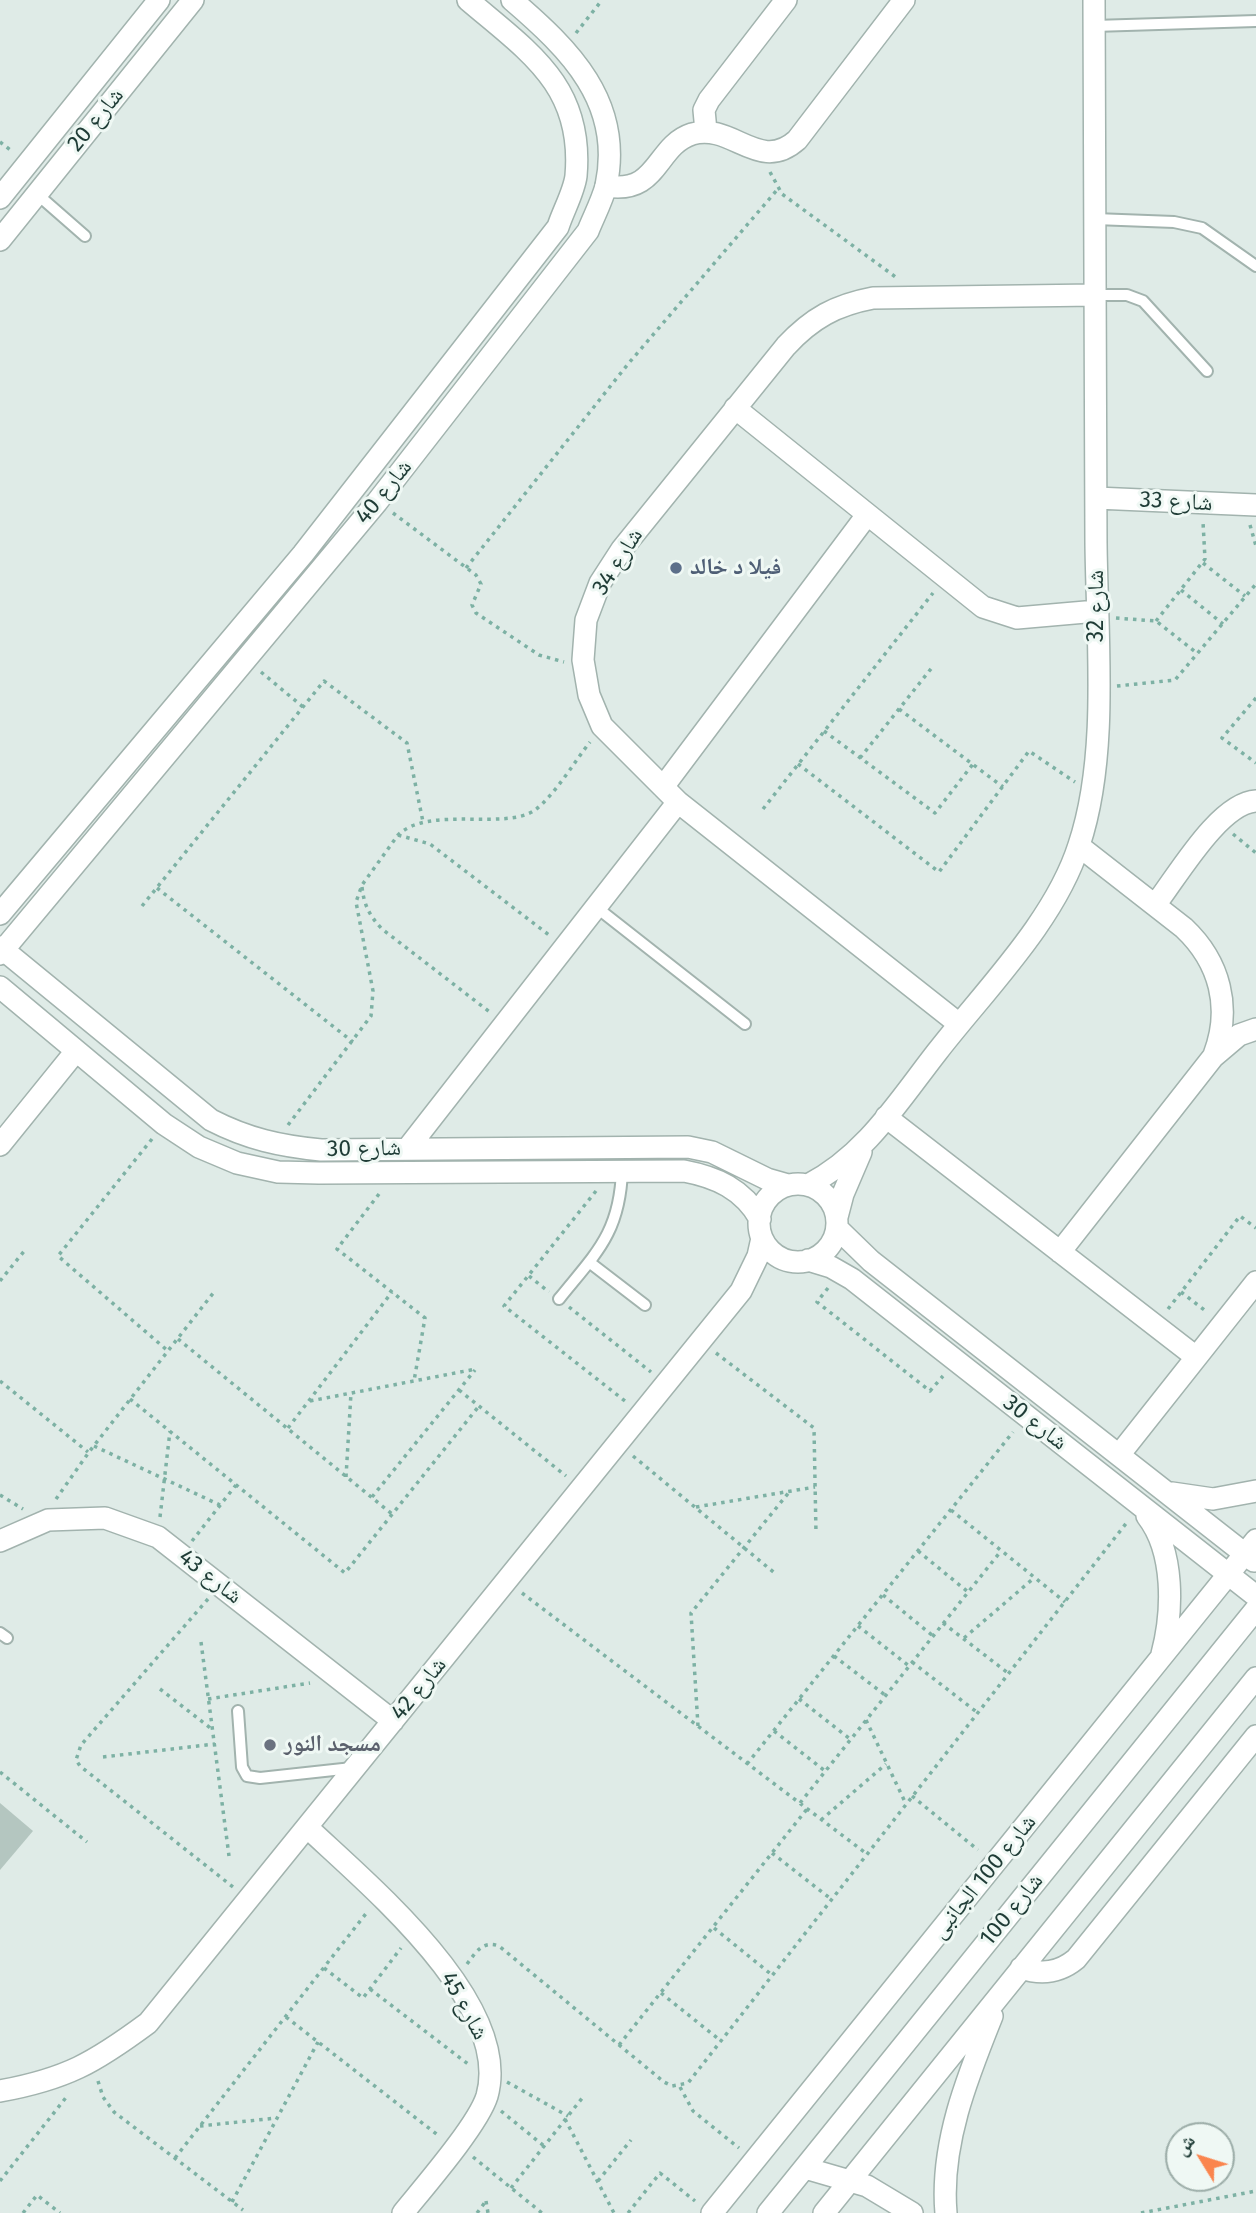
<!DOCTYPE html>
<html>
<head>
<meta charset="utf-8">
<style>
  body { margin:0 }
  #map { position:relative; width:1256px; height:2213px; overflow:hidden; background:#dfebe7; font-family:"Fira Sans","Noto Naskh Arabic",sans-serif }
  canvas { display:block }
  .north { position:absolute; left:1165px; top:2122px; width:70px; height:70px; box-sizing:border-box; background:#eff8f4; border:2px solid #9cada8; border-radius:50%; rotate:308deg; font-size:19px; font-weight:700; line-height:28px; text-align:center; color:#1f3c36 }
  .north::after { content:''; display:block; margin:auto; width:24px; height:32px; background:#fa854e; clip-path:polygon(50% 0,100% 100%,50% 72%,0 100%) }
</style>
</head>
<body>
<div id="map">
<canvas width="1256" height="2213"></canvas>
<div class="north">ش</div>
</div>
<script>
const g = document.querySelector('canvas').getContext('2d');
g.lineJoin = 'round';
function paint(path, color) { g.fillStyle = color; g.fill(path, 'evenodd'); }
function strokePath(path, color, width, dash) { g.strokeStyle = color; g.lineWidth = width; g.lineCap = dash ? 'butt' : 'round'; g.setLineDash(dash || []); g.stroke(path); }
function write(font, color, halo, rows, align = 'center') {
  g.font = font + ' "Fira Sans","Noto Naskh Arabic",sans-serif'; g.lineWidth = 6; g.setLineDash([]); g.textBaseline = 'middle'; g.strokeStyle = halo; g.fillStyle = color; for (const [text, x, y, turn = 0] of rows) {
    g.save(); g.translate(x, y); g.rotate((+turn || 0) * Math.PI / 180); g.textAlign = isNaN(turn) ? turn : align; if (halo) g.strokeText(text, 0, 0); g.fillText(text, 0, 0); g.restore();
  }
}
const building = new Path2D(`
  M0,1803L33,1831L0,1870Z`);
const path = new Path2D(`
  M576,33L602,0
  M0,142L13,152
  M770,172L782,194L897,278
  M393,513L476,575L481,584L472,605L476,613L539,655L564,662
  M1250,525L1256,546
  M1203,563L1245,596
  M466,568L628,364L777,190
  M1181,590L1223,624
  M1116,618L1156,621L1198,654
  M1156,621L1205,559L1203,522
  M261,672L303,707
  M1117,686L1175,680L1256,584
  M1256,698L1222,738L1256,763
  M899,709L1003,787
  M824,731L935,813L973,764
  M860,758L934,665
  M798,764L939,872L1029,751L1075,782
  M763,809L933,593
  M1233,834L1256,853
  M398,835L430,844L549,935
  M362,887C364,906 370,916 382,929L491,1013
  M157,888L353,1042
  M142,906L324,681L407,743L423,822
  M288,1125L371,1016L373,991L356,902L362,885L398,835C429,805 506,831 535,810C554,796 575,761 590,742
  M152,1139L58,1256L168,1351
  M596,1191L504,1306L625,1401
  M379,1194L337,1249L425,1318L414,1381
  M529,1276L549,1292
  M0,1281L25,1250
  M828,1288L817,1302L930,1391L943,1376
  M1181,1292L1207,1312
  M569,1307L651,1372
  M1168,1309L1240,1216L1256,1228
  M178,1339L392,1514
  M716,1353L814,1428L816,1534
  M0,1381L88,1452
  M459,1390L566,1476
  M130,1399L345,1573L479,1406
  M310,1401L476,1369
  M288,1428L392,1292
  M94,1446L220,1505
  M633,1456L777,1575
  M346,1477L351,1393
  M0,1495L23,1509
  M372,1497L475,1370
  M56,1499L89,1452L214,1292
  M696,1507L815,1487
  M951,1510L1065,1602
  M160,1517L170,1431
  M192,1541L236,1485
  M918,1551L968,1592
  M522,1593L867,1854
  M883,1595L933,1636
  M208,1599L81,1745L76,1760L80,1766L233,1887
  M943,1623L1008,1673
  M858,1626L909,1666
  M964,1638L1034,1578
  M201,1642L229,1856
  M834,1656L885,1695
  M912,1662L978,1713
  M160,1689L213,1730
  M208,1699L310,1683
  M799,1699L850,1739
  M866,1720L906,1804
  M698,1726L691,1613L790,1491
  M774,1731L825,1771
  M103,1757L215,1744
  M747,1764L1013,1432
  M0,1772L87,1842
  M912,1796L978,1850
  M800,1803L1001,1551
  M821,1820L886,1764
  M772,1853L831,1899
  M714,1928L772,1975
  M467,1964C476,1952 483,1940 499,1946L664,2082L672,2086L688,2083L1128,1521
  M324,1968L363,1998L401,1948
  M370,1989L468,2064
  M661,1993L721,2041
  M286,2017L439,2136
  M619,2045L807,1809
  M98,2081L103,2097L114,2112L243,2210
  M507,2082L568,2116
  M680,2087L693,2111L739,2148
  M501,2111L544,2146
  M565,2119L614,2213
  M200,2126L277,2118
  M473,2157L542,2213
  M175,2158L368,1911
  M0,2181L68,2095
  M598,2181L631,2140
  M511,2188L583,2097
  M486,2201L488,2213
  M232,2202L318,2042
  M23,2213L37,2195L60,2213
  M477,2213L486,2201
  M628,2213L660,2173L695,2201
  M1141,2213L1256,2191`);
const service = new Path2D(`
  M1094,26L1256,21
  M37,194L85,236
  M1095,219L1174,222L1202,228L1256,266
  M1095,295H1127L1143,301L1207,371
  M596,907L745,1024
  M589,1262L645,1305
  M559,1299C596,1253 620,1233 622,1170
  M0,1633L7,1638
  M238,1711L242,1767L247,1776L260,1778L352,1768`);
const minor = new Path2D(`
  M706,131L704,110L709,100L786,0
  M606,186C659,195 655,146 692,134C732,122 759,174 797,140L904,0
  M0,198L159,0
  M0,240L193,0
  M735,408L983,607L1017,618L1097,611
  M1096,498L1256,505
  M663,787L867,515
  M1079,846L1184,928C1220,962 1232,1008 1214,1055
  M1155,905C1177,877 1219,803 1256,801
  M0,947L211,1120C248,1139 280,1146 321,1150L688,1147L712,1152L767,1179L788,1185
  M0,987L164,1124L199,1147L237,1163L278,1172L319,1173L684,1171C716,1177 743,1189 760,1219
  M959,1024L678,802L602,726L589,695L583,660L586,620L600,583L622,549L786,346C812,318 836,305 873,298L1095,295
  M886,1117L1196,1357
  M0,1145L76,1051
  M408,1148L678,802
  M759 1223a39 39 0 1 1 78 0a39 39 0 1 1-78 0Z
  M808,1185C865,1156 898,1102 937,1052C985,990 1055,921 1079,845C1109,756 1097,638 1096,543C1096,362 1096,181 1094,0
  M837,1217L843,1194L861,1152
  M837,1228L871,1261L1254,1561
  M1060,1252L1213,1057L1239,1035L1256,1029
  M808,1260L831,1267L852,1279L1256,1596
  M1119,1455L1256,1282
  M1172,1493L1213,1499L1256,1491
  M1147,1516C1175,1552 1173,1612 1162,1654
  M0,1541L48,1520L105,1518L158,1537L393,1721
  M307,1827C367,1884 513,2003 487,2096C478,2125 424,2187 403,2213
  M1021,1968C1042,1975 1059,1973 1076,1959L1256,1736
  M0,2091C66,2079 94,2063 148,2023L741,1291L758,1256L762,1238
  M805,2168L867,2186L912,2213
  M712,2213L1256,1540
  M768,2213L1256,1609
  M824,2213L1256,1678
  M946,2213C940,2145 967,2078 992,2016`);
const tertiary = new Path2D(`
  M0,914L303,554L558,227C563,211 574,192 576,176C584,86 529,52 468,0
  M0,954L377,502L588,231C594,216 602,201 606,186C624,102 569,49 512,0`);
const markers = [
  [676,568,7,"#5c6f8a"],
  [270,1745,7,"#6b7280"]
];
const streetNames = [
  ["شارع 20",96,120,-51],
  ["شارع 40",384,492,-51],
  ["شارع 33",1176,502,3],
  ["شارع 34",618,562,-58],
  ["شارع 32",1097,606,-90],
  ["شارع 30",364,1149,-1],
  ["شارع 30",1035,1423,38],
  ["شارع 43",210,1577,38],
  ["شارع 42",419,1689,-51],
  ["شارع 100 الجانبى",984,1877,-51],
  ["شارع 100",1012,1910,-51],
  ["شارع 45",464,2006,61]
];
const serviceNames = [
  ["فيلا د خالد",690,568]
];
const worshipNames = [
  ["مسجد النور",284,1745]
];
paint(building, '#b4c6c0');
strokePath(service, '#a2b3ae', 14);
strokePath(minor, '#a2b3ae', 24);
strokePath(tertiary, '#a2b3ae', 24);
strokePath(path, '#7db1a4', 3.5, [3.5, 5]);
strokePath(service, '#fff', 10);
strokePath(minor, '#fff', 21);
strokePath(tertiary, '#fff', 21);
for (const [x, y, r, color] of markers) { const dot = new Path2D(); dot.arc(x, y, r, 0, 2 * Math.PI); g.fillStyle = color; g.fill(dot); strokePath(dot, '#eff8f4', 2.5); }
write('23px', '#1f3c36', '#eff8f4', streetNames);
write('bold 23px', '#4e5e75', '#eff8f4', serviceNames, 'left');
write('bold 23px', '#5b616d', '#eff8f4', worshipNames, 'left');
</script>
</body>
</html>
